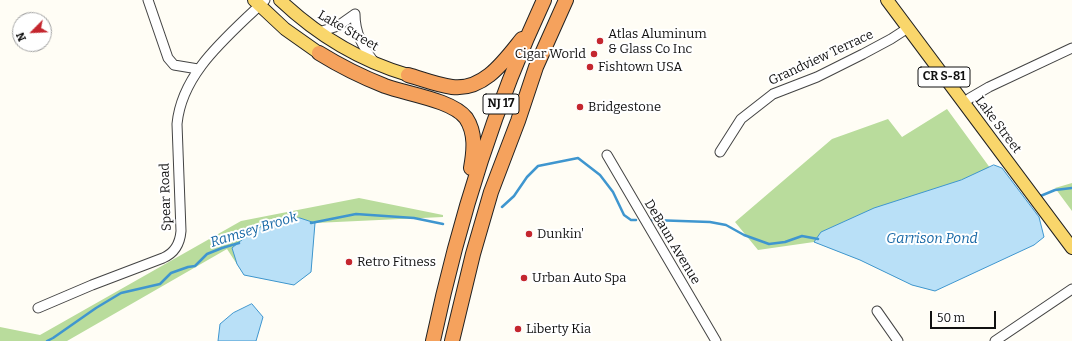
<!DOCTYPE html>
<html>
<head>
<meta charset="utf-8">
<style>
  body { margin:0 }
  #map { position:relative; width:1072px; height:341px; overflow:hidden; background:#fffdf5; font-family:Bitter,serif }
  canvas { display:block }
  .north { position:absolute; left:12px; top:12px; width:40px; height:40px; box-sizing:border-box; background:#fff; border:1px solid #a0a0a0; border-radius:50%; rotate:246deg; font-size:11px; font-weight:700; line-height:16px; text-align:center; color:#111 }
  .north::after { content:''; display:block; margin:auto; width:14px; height:18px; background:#c4262e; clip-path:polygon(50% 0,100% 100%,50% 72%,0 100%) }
  .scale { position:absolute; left:930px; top:311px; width:66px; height:18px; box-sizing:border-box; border:2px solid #111; border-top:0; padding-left:5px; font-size:12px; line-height:14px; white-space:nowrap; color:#111; -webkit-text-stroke:3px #fff; paint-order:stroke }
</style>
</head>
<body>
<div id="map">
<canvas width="1072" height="341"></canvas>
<div class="north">N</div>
<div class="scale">50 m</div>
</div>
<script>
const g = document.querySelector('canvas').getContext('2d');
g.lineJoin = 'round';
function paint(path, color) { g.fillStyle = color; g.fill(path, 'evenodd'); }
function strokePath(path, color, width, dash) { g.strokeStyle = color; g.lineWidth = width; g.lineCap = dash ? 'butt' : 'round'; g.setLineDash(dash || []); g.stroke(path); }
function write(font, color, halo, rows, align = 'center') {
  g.font = font + ' Bitter,serif'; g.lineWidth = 4; g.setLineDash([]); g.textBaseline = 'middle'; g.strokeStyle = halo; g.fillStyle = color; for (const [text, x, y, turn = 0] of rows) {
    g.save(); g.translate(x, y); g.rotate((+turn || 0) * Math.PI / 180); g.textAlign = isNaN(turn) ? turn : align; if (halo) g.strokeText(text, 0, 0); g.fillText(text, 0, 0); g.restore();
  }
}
const forest = new Path2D(`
  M947,109L1034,228L935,291L912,285L860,260L814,242L758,250L735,222L832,139L888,119L902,137Z
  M1072,183V211L1055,188Z
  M359,198L443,215V217L315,223L311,272L294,285L244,275L227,249L67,341H0V327L40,335L241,221Z`);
const water = new Path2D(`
  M994,165L1002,168L1039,217L1044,237L1034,245L935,291L912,285L860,260L814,242L821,232L874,208L961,180Z
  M300,218L315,223L311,272L294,285L244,275L237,264L232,248L239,242L266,223Z
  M252,304L263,317L256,341H218L220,324L233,313Z`);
const stream = new Path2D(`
  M1038,197L1055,190L1072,188
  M502,207L514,196L527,177L538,166L578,158L600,175L613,192L624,215L631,220H636
  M652,220L710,222L726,225L744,235L769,244L785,242L802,236L818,239
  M311,223L356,214L414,218L443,224
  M47,341L53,338L96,308L121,293L160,284L171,273L188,267L195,266L207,254L222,248L239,243`);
const minor = new Path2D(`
  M148,0L168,58L174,65L198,69
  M355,14C355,34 363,47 374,62
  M319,32L338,26L355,14
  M964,103L970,98L989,87L1072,48
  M720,152L741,119L773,94L817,77L863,54L891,39L908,28
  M607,155L716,341
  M38,308L92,285L163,258C175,253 180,243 181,231L177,124C182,71 230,35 265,0
  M877,311L898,341
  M995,341L1072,289`);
const major = new Path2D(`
  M254,0L285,29L319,53
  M280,0C316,34 360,61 408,75
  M887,0L1072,248`);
const highway = new Path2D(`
  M319,53C340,66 362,77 385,86C407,94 452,100 466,118C476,133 474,151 471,168
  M408,75C422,79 437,85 452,87C484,91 505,60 522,39
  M433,341C458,223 493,109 544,0
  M452,341L473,254L491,192L518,121L536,67L566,0`);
const markers = [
  [600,41,4,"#c4262e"],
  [594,54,4,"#c4262e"],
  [590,67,4,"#c4262e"],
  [580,107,4,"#c4262e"],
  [529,234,4,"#c4262e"],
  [349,262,4,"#c4262e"],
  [524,278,4,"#c4262e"],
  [518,329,4,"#c4262e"]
];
const shields = [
  [944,77,52],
  [501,104,36]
];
const shieldNames = [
  ["CR S-81",944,77],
  ["NJ 17",501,104]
];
const streetNames = [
  ["Lake Street",348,31,30],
  ["Grandview Terrace",821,58,-25],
  ["Lake Street",998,125,53],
  ["Spear Road",166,197,-92],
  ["DeBaun Avenue",672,242,59]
];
const poiNames = [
  ["Atlas Aluminum",608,34],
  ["& Glass Co Inc",608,49],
  ["Cigar World",586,54,"right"],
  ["Fishtown USA",598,67],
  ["Bridgestone",588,107],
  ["Dunkin'",537,234],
  ["Retro Fitness",357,262],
  ["Urban Auto Spa",532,278],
  ["Liberty Kia",526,329]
];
const waterNames = [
  ["Ramsey Brook",254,230,-17],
  ["Garrison Pond",932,239]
];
paint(forest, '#b9dc9c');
paint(water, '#b9e0f7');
strokePath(water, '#3f96cf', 1);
strokePath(stream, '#3f96cf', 2.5);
strokePath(minor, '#444', 11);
strokePath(major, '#222', 14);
strokePath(highway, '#222', 16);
strokePath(minor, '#fff', 9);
strokePath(major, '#f9d66b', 12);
strokePath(highway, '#f5a25d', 14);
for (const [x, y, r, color] of markers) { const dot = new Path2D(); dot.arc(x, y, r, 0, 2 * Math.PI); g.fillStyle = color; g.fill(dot); strokePath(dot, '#fff', 1.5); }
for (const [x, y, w] of shields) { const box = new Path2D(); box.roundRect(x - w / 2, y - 10, w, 20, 3); g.fillStyle = '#fff'; g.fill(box); strokePath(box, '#111', 1); }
write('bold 12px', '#111', null, shieldNames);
write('13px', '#111', '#fff', streetNames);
write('13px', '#111', '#fff', poiNames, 'left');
write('italic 14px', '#1768a6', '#fff', waterNames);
</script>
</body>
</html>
